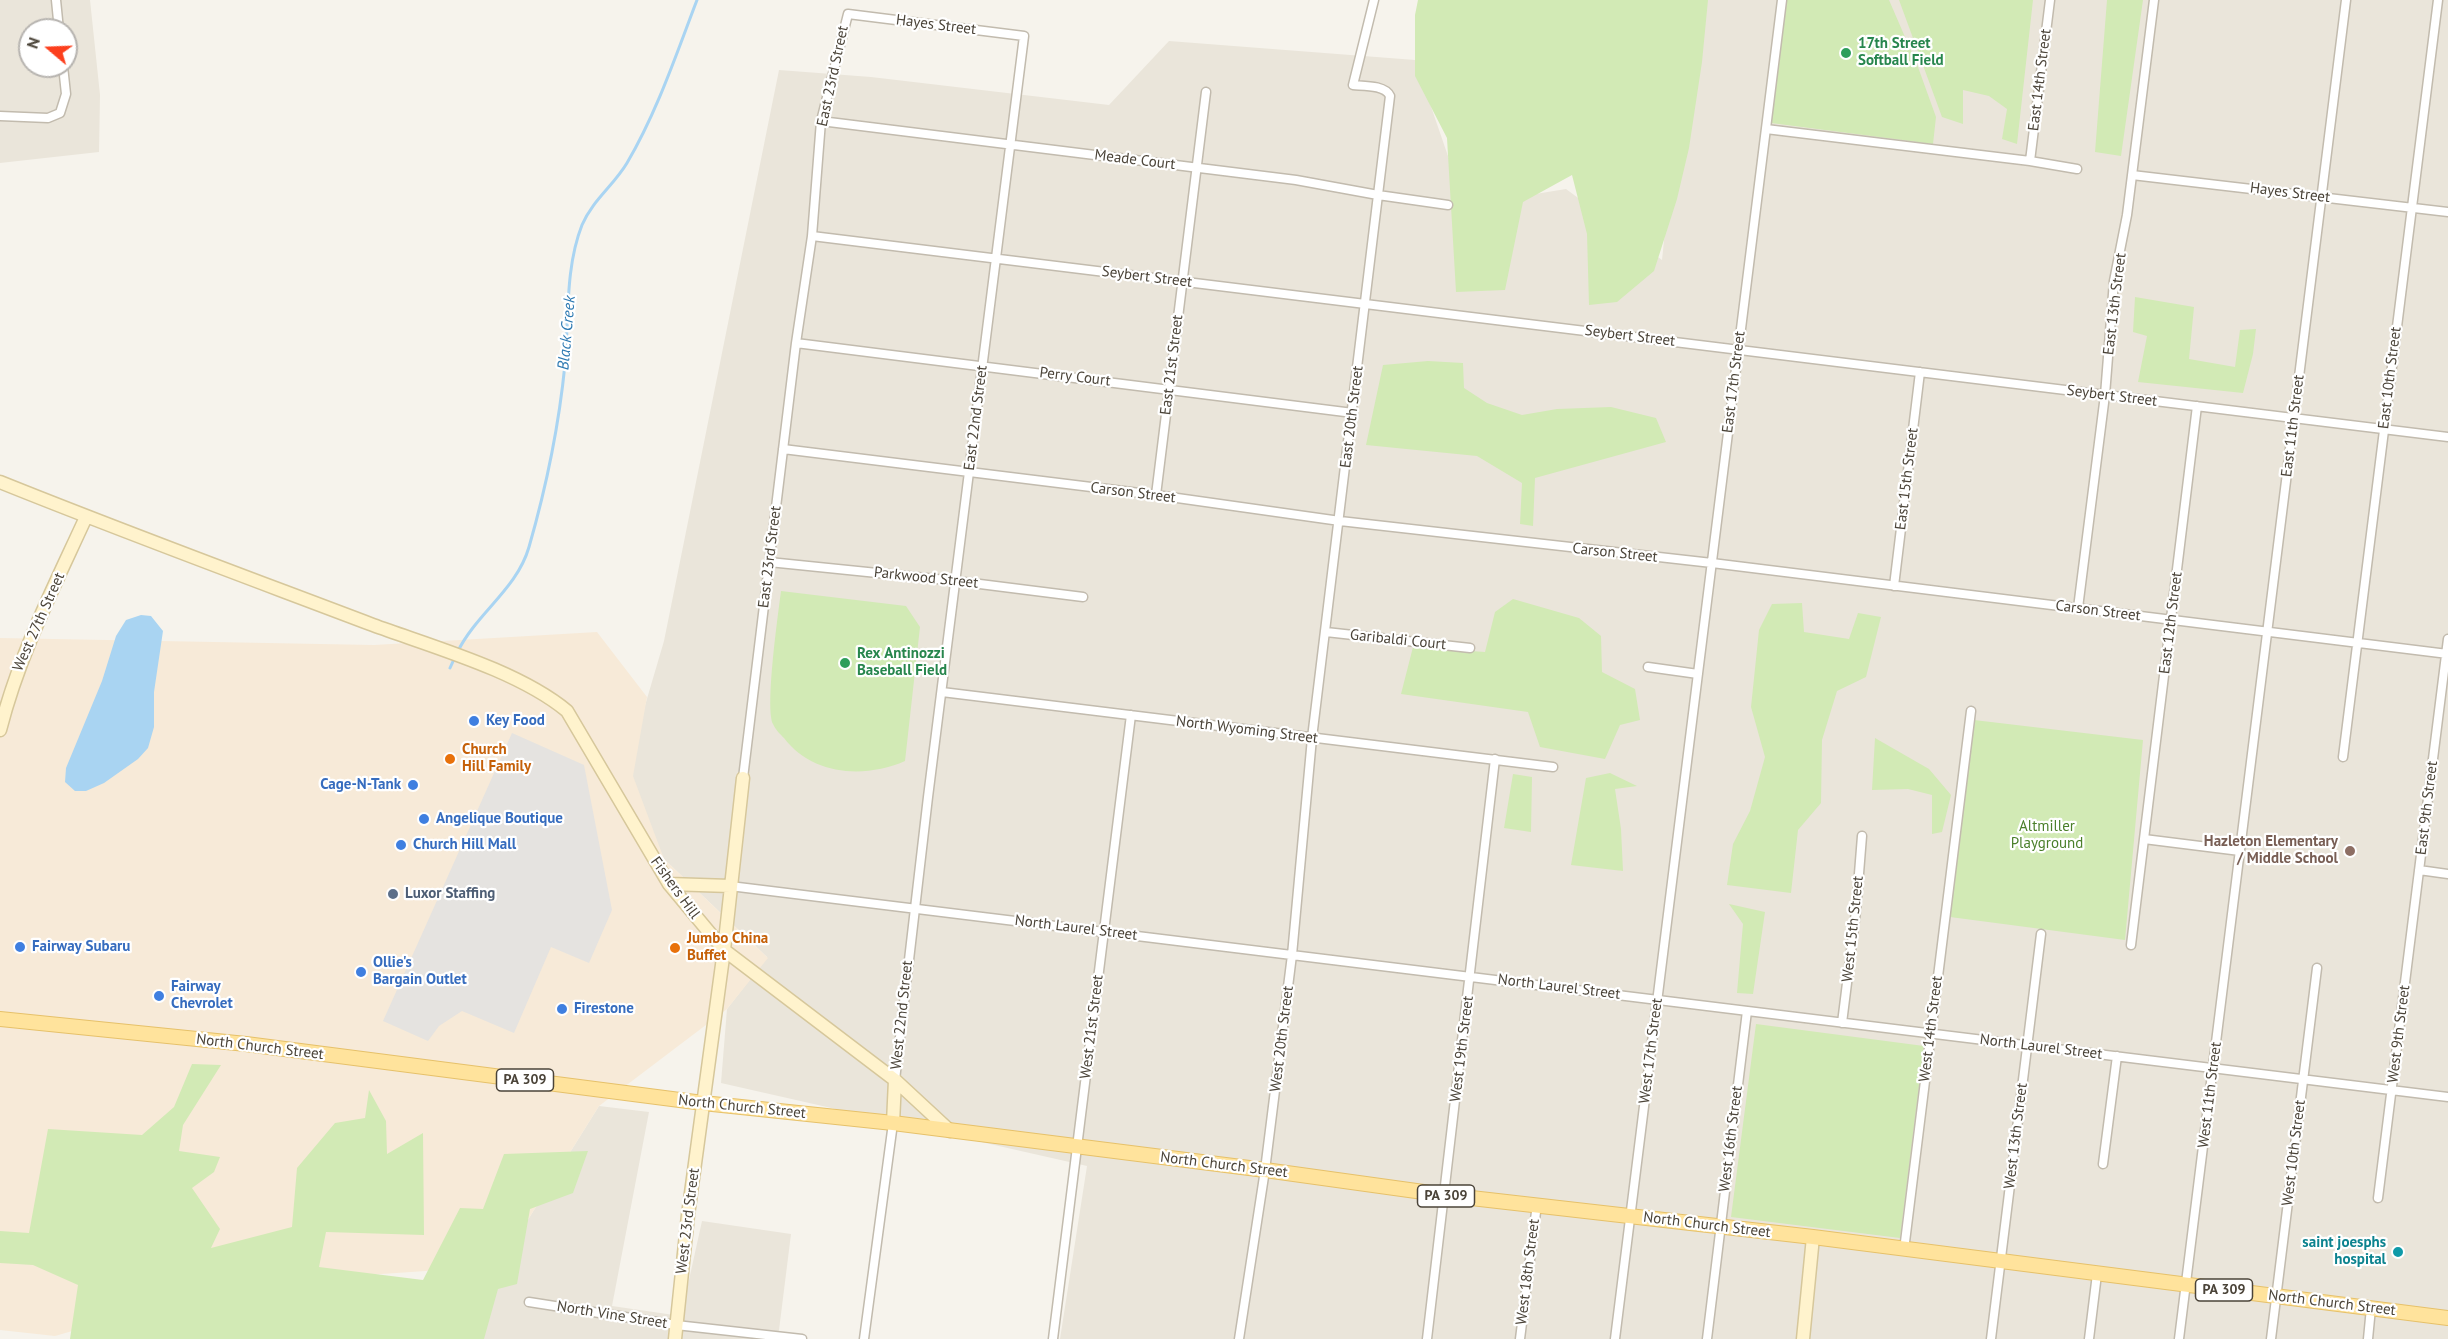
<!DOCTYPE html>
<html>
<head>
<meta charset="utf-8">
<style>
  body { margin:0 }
  #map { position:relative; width:2448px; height:1339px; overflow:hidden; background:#f6f3ec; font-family:"PT Sans",sans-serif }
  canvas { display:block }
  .north { position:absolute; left:18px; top:18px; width:60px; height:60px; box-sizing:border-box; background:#fff; border:2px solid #b7b4b0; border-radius:50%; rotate:289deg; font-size:16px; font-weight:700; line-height:24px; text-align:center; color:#4b4439 }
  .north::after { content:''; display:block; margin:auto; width:21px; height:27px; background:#fc3f1d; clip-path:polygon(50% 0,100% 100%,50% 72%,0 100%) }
</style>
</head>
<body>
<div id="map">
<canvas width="2448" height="1339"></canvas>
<div class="north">N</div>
</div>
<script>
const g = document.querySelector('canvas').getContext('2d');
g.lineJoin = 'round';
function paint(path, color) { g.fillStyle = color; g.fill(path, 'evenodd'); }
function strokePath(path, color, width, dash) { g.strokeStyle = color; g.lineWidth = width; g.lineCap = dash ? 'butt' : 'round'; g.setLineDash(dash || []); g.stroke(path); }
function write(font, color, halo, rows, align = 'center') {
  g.font = font + ' "PT Sans",sans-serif'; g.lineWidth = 4.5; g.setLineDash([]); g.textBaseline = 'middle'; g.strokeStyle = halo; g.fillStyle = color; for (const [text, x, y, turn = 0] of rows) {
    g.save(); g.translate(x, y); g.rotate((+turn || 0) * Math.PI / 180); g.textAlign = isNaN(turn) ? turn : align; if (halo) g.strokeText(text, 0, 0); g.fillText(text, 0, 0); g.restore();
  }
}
const residential = new Path2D(`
  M0,0H90L100,95L99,152L0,163ZM30,30H66V66H30Z
  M1689,0H2448V1339H1060L1087,1166L721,1083L727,1009L767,957L664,859L626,770L664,641L779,70L871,77L1109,105L1169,41L1415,60L1483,258L1517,197L1566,189L1662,260Z
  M599,1106L649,1112L612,1306L681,1316L702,1221L791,1234L778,1338L782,1339H475L499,1266Z`);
const commercial = new Path2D(`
  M597,632L647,697L633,776L664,859L768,958L727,1009L599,1106L499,1266L235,1284L55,1336L0,1330V638L374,645Z`);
const green = new Path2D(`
  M1418,0H1708L1702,62L1689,148L1677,199L1654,271L1617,302L1589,305L1587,234L1572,175L1523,202L1505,290L1456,292L1447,138L1415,76V15Z
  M1787,0H1889L1918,67L1936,117L1933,144L1771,123Z
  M1899,0H2033L2017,144L2002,139L2007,109L1989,96L1963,90V124L1942,117Z
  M2107,0H2143L2121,156L2095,152Z
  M2135,297L2194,307L2189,359L2235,367L2240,330L2256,329L2253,354L2243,393L2138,382L2147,336L2133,332Z
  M1428,361L1463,363L1464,388L1487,403L1522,415L1557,409L1611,407L1656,418L1666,442L1535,478L1533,526L1520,524L1522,483L1477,456L1366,445L1383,365Z
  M781,591L906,606L920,627L905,761C864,779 812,775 784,738C780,734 775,729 773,724C765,707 778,615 781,591Z
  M1513,599L1579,618L1601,636L1602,672L1635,689L1640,720L1620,725L1605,759L1540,747L1528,712L1401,694L1413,647L1485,652L1495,612Z
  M1802,603L1804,632L1849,639L1858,613L1881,617L1866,677L1837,691L1822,740L1821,803L1798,830L1791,893L1727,885L1733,844L1750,811L1765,757L1751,707L1759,630L1772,604Z
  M1974,720L2143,740L2125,940L1950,917Z
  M1875,738L1929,769L1951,795L1942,832L1932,834V795L1908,789L1872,790Z
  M1610,773L1637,786L1615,789L1621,829L1623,871L1571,865L1586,778Z
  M1513,774L1532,777L1531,832L1504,828Z
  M1729,904L1765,912L1753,994L1737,993L1743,924Z
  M1756,1024L1924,1046L1900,1238L1731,1217Z
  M192,1064L221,1065L183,1125L179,1151L220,1157L214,1172L192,1188L220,1229L211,1248L292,1227L297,1168L335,1123L365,1118L369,1090L386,1121L387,1154L423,1133L424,1235L326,1232L319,1267L423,1280L460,1208L483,1209L504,1154L588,1151L573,1193L530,1209L517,1284L498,1289L484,1339H70L78,1285L33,1265L0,1263V1231L29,1233L48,1129L142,1135L174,1107Z`);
const parking = new Path2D(`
  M512,733L584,765L612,910L589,963L551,947L514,1033L462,1011L439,1026L428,1041L383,1021Z`);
const water = new Path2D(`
  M141,615L151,616L163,631L154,692V727L148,748L138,759L104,783L86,791H75L65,782L66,768L102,681L116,636L126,620Z`);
const stream = new Path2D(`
  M458,651C477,613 517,589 529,547C546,488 559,425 565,364C569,319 565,268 582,225C592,201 614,185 627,163C657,112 676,55 697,0
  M450,668L455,657`);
const street = new Path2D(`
  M56,0L59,30
  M0,116L48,118L60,113L66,94L63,66
  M821,121L1296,180L1378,195L1448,205
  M1766,129L2030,161L2077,169
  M2030,161L2050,0
  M2132,175L2448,212
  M812,236L2448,437
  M796,343L1353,413
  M783,449L1156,495L1340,521L1712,563L2448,654
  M1156,495L1206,92
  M769,562L956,581L1083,597
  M1894,586L1920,372
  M2078,608L2105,395L2114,281L2127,215L2154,0
  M1326,632L1470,648
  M1648,667L1698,674
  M942,692L1553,767
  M2343,757L2438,0
  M743,778L796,343L812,236L821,121L848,14L1024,36L928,797L895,1080
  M2144,839L2240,851
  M2419,870L2448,874
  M730,886L2448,1097
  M2131,945L2197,406
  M1842,1023L1856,911L1862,836
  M2103,1164L2117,1056
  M2378,1198L2448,639
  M1904,1250L1971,711
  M529,1302L676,1325L802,1339
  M864,1339L893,1123
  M1053,1339L1131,715
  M1239,1339L1265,1170L1292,955L1312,738L1390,96C1385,85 1364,86 1353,85L1374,0
  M1427,1339L1495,759
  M1520,1339L1537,1204
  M1615,1339L1782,0
  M1707,1339L1747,1011
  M1991,1339L2041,934
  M2089,1339L2097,1274
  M2179,1339L2346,0
  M2271,1339L2317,968
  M2368,1339L2371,1308`);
const secondary = new Path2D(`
  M0,482C124,532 249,578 373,625C433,647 519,671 567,711L669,884L724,950L895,1080L950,1131
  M0,730C19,655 54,587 86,517
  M669,884L730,886
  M893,1123L895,1080
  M675,1339L688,1215L724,950L743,778
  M1803,1339L1813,1237`);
const primary = new Path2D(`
  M0,1019L246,1044L703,1103L893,1123L1265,1170L1445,1195L1813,1237L2448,1318`);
const markers = [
  [1846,53,6,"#2e9e5b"],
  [845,663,6,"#2e9e5b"],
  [474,721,6,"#3f7fe0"],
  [450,759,6,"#e8710a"],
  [413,785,6,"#3f7fe0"],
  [424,819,6,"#3f7fe0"],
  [401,845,6,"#3f7fe0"],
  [2350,851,6,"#8d6e63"],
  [393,894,6,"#5c6f8a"],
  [20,947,6,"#3f7fe0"],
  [675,948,6,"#e8710a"],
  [361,972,6,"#3f7fe0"],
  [159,996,6,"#3f7fe0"],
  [562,1009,6,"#3f7fe0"],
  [2398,1252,6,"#0f9aa8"]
];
const shields = [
  [525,1080,57],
  [1446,1196,57],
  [2224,1290,57]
];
const shieldNames = [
  ["PA 309",525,1080],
  ["PA 309",1446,1196],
  ["PA 309",2224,1290]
];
const streetNames = [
  ["Hayes Street",936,25,7],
  ["East 23rd Street",833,76,-78],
  ["East 14th Street",2040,80,-83],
  ["Meade Court",1135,160,7],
  ["Hayes Street",2290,193,7],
  ["Seybert Street",1147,277,7],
  ["East 13th Street",2115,304,-83],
  ["Seybert Street",1630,336,7],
  ["East 21st Street",1172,365,-83],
  ["Perry Court",1075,377,7],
  ["East 10th Street",2390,378,-83],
  ["East 17th Street",1734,382,-83],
  ["Seybert Street",2112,396,7],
  ["East 20th Street",1352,417,-83],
  ["East 22nd Street",976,418,-83],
  ["East 11th Street",2293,426,-83],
  ["East 15th Street",1907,479,-83],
  ["Carson Street",1133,493,7],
  ["Carson Street",1615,553,6],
  ["East 23rd Street",770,557,-83],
  ["Parkwood Street",926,578,6],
  ["Carson Street",2098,611,7],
  ["West 27th Street",39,622,-66],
  ["East 12th Street",2171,623,-83],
  ["Garibaldi Court",1398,640,6],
  ["North Wyoming Street",1247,730,7],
  ["East 9th Street",2427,808,-83],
  ["Fishers Hill",675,888,54],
  ["North Laurel Street",1076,928,7],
  ["West 15th Street",1853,929,-84],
  ["North Laurel Street",1559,987,7],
  ["West 22nd Street",902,1015,-84],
  ["West 21st Street",1092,1027,-83],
  ["West 14th Street",1931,1029,-83],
  ["West 9th Street",2399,1034,-83],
  ["West 20th Street",1282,1039,-83],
  ["North Church Street",260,1047,7],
  ["North Laurel Street",2041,1047,7],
  ["West 19th Street",1462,1049,-83],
  ["West 17th Street",1651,1051,-83],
  ["West 11th Street",2210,1095,-83],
  ["North Church Street",742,1107,6],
  ["West 13th Street",2016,1136,-83],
  ["West 16th Street",1731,1139,-83],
  ["West 10th Street",2294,1153,-83],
  ["North Church Street",1224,1165,7],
  ["West 23rd Street",688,1221,-83],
  ["North Church Street",1707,1225,7],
  ["West 18th Street",1528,1272,-83],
  ["North Church Street",2332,1303,7],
  ["North Vine Street",612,1315,9]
];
const leisureNames = [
  ["17th Street",1858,44],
  ["Softball Field",1858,61],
  ["Rex Antinozzi",857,654],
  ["Baseball Field",857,671]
];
const shopNames = [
  ["Key Food",486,721],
  ["Cage-N-Tank",401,785,"right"],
  ["Angelique Boutique",436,819],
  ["Church Hill Mall",413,845],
  ["Fairway Subaru",32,947],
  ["Ollie's",373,963],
  ["Bargain Outlet",373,980],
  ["Fairway",171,987],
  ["Chevrolet",171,1004],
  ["Firestone",574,1009]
];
const foodNames = [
  ["Church",462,750],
  ["Hill Family",462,767],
  ["Jumbo China",687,939],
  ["Buffet",687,956]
];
const parkNames = [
  ["Altmiller",2047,827],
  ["Playground",2047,844]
];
const educationNames = [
  ["Hazleton Elementary",2338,842],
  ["/ Middle School",2338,859]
];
const serviceNames = [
  ["Luxor Staffing",405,894]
];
const cultureNames = [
  ["saint joesphs",2386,1243],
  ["hospital",2386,1260]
];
const waterNames = [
  ["Black Creek",567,333,-85]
];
paint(residential, '#eae5da');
paint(commercial, '#f7ead8');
paint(green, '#d2eab5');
paint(parking, '#e5e3e0');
paint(water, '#a9d4f2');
strokePath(stream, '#a9d4f2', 3);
strokePath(street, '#c2bbae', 11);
strokePath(secondary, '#d6c79b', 15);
strokePath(primary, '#e6c16a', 16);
strokePath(street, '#fff', 8);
strokePath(secondary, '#fff3cd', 12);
strokePath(primary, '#ffe39c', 14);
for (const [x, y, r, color] of markers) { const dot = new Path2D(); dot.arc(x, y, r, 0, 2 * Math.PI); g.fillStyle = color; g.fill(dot); strokePath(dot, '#fff', 2); }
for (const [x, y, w] of shields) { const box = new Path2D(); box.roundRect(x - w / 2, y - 11, w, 22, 4.5); g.fillStyle = '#fff'; g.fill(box); strokePath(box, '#4b4439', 1.5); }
write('bold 14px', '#4b4439', null, shieldNames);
write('15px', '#4b4439', '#fff', streetNames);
write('bold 15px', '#27864d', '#fff', leisureNames, 'left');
write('bold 15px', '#366cbe', '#fff', shopNames, 'left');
write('bold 15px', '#c56008', '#fff', foodNames, 'left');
write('15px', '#4a7f2a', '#fff', parkNames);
write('bold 15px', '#785e54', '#fff', educationNames, 'right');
write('bold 15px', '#4e5e75', '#fff', serviceNames, 'left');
write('bold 15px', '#0d838f', '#fff', cultureNames, 'right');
write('italic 16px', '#2e7ab2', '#fff', waterNames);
</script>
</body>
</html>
